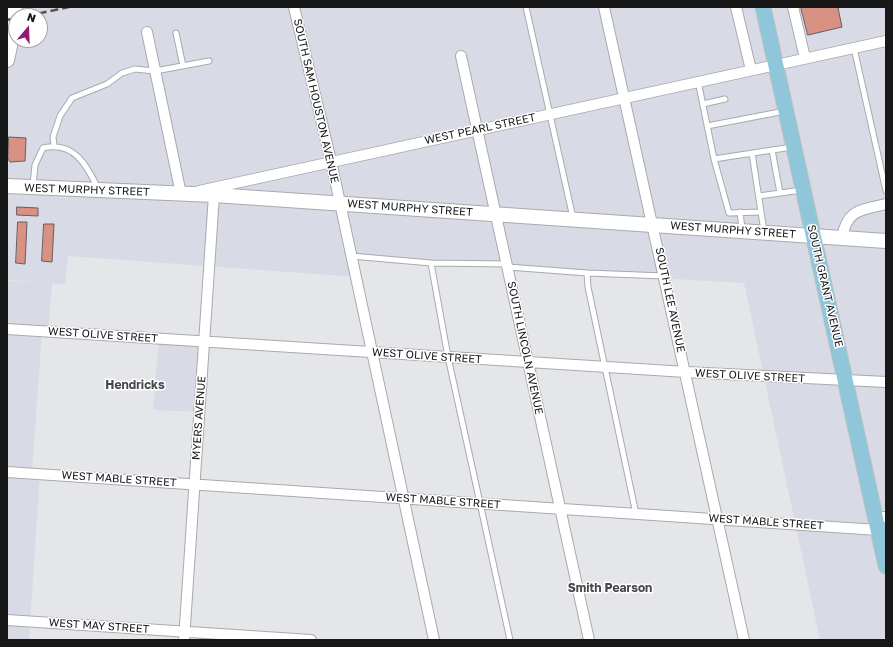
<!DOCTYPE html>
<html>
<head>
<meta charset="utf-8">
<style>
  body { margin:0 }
  #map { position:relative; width:893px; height:647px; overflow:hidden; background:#e5e6e9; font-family:"Golos Text",sans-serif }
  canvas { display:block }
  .frame { position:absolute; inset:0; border:8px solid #181819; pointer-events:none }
  .north { position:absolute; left:8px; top:8px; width:40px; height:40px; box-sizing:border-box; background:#fff; border:1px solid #a3a3a3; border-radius:50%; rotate:19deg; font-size:11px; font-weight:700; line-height:16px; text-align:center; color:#181819 }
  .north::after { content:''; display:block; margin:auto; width:14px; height:18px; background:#931b78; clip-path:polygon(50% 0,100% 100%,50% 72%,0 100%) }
</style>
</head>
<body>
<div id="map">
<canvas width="893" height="647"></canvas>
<div class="frame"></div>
<div class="north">N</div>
</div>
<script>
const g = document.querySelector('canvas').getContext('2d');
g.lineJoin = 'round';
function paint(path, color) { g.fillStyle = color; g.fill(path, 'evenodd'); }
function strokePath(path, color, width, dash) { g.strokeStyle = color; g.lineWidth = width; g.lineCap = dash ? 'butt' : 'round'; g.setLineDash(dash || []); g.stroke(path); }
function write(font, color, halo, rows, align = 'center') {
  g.font = font + ' "Golos Text",sans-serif'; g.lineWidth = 3; g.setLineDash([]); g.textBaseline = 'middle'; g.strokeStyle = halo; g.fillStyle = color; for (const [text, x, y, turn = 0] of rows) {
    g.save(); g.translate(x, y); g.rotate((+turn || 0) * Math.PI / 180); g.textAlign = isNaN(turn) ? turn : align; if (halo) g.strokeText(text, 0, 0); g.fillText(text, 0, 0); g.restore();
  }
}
const built = new Path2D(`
  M7,7H886V640H820L744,283L587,274L352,256L356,277L68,256L65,284L7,280ZM16,16H40V40H16Z
  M7,281L52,283L48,332H42L32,472L40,474L29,640H7Z
  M159,339L204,342L199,412L153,410Z`);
const building = new Path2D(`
  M801,7H842L838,8L842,27L808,35Z
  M9,137L26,138L25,161L10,162L8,159Z
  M17,207L38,208V216L17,215Z
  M18,222H27L25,264L16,263Z
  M44,224H54L52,262L42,261Z`);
const lane = new Path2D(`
  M526,7L573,218
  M176,33L183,66
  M854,48L886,191
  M698,81L714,159
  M703,104L725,99
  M707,126L785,111
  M54,145L53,137L60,116L72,98L107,84L122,73L135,69L155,71L209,61
  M772,150L780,193
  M752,153L761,212L729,213L714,159L792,147
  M33,185L35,165L43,148C74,141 87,165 98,189
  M759,196L802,190
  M740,212L742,229
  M761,212L764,231
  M351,256L431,263L507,264
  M431,263L448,357L510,640
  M508,267L587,273L588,287L636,514
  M587,273L664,276`);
const street = new Path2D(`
  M294,7L331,161L434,640
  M604,7L744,640
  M736,7L751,70
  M793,7L805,58
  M147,32L181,194
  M461,56L589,640
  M199,191L886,41
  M842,238C847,209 861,210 886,204
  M7,329L686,372L886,382
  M7,472L878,530
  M875,517H886
  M7,620L311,640
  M184,640L214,195`);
const secondary = new Path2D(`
  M7,60L13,32L15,7
  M7,186L214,195L886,241`);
const primary = new Path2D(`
  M763,7L886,566`);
const rail = new Path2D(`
  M27,16L69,7
  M7,20L16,18`);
const streetNames = [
  ["SOUTH SAM HOUSTON AVENUE",316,101,77],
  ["WEST PEARL STREET",480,129,-12],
  ["WEST MURPHY STREET",87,190,2],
  ["WEST MURPHY STREET",410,208,4],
  ["WEST MURPHY STREET",733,230,4],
  ["SOUTH GRANT AVENUE",825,286,77],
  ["SOUTH LEE AVENUE",670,300,78],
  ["WEST OLIVE STREET",103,335,4],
  ["SOUTH LINCOLN AVENUE",525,348,78],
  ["WEST OLIVE STREET",427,356,4],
  ["WEST OLIVE STREET",750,376,3],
  ["MYERS AVENUE",199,418,-86],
  ["WEST MABLE STREET",119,479,4],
  ["WEST MABLE STREET",443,501,4],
  ["WEST MABLE STREET",766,522,4],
  ["WEST MAY STREET",99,626,4]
];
const neighbourhoodNames = [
  ["Hendricks",135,385],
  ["Smith Pearson",610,588]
];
paint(built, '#d8dbe5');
paint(building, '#d99183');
strokePath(building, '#625f5f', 1);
strokePath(lane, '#a9aaad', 7);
strokePath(street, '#a9aaad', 12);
strokePath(secondary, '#a9aaad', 16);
strokePath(primary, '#c3c3c3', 17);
strokePath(lane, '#fff', 5);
strokePath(street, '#fff', 10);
strokePath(secondary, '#fff', 14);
strokePath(primary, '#8fc6da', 15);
strokePath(rail, '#555557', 2.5, [8, 4]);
write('11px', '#181819', '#fff', streetNames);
write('bold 12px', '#47484a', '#fff', neighbourhoodNames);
</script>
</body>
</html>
